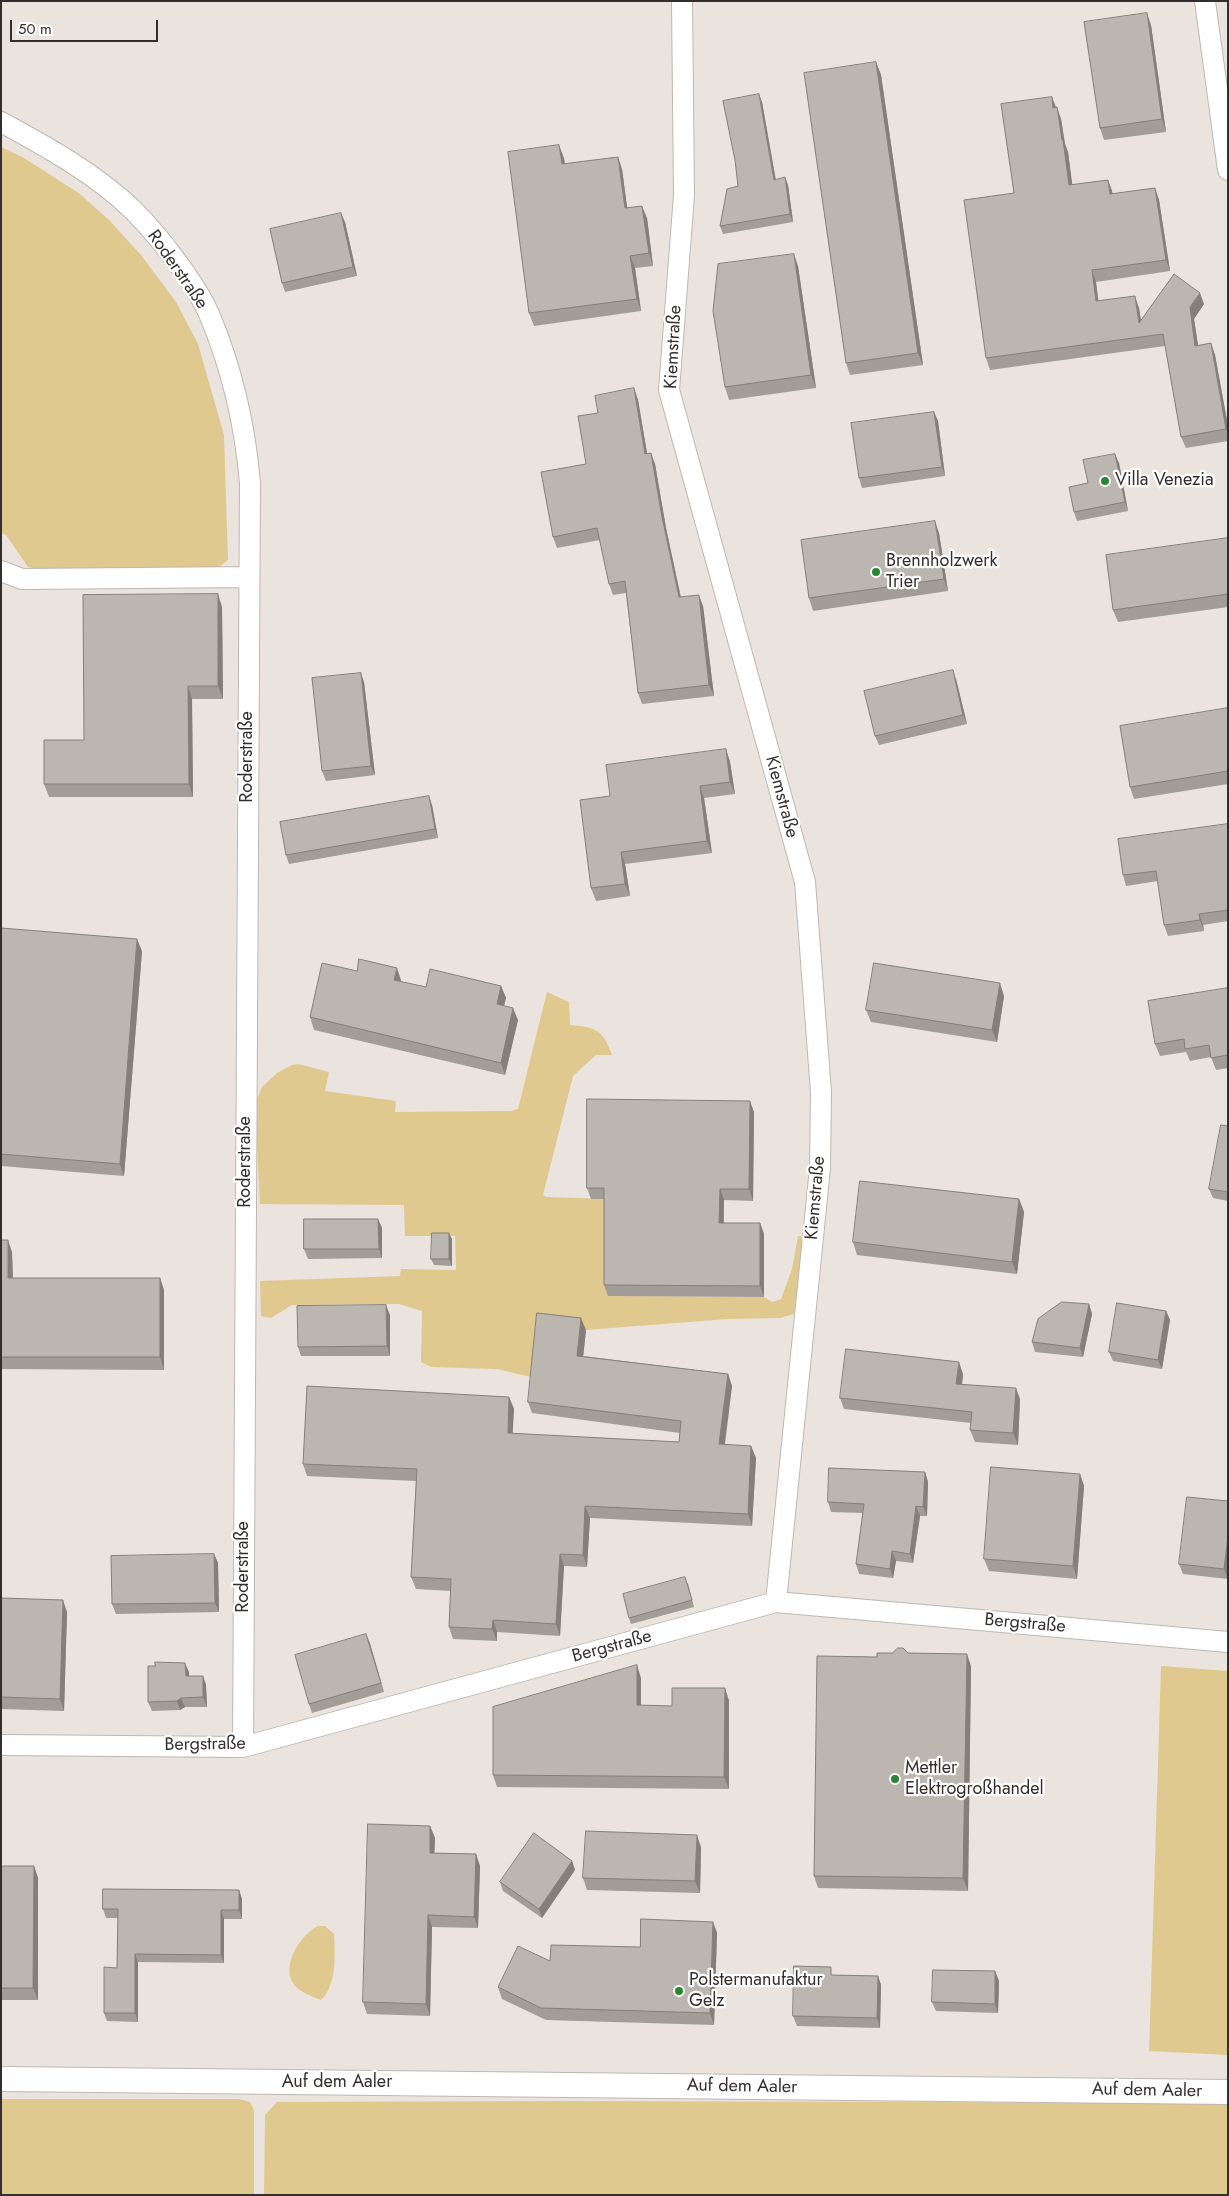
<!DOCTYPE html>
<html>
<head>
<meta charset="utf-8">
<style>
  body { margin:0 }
  #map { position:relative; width:1229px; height:2196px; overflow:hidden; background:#ebe3de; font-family:Jost,sans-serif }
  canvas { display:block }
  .frame { position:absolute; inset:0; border:2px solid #332f2e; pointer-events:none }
  .scale { position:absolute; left:10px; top:20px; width:148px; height:22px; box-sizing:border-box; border:2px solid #332f2e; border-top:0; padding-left:6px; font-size:15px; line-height:18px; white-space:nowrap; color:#332f2e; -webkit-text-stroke:4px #fff; paint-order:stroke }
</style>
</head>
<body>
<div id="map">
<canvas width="1229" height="2196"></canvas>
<div class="frame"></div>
<div class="scale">50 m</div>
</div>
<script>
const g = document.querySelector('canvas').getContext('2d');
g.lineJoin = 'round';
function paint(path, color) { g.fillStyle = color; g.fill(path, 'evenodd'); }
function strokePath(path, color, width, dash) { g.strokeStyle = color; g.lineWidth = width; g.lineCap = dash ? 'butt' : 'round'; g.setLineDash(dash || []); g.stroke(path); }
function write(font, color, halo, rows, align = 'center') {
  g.font = font + ' Jost,sans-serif'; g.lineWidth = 4.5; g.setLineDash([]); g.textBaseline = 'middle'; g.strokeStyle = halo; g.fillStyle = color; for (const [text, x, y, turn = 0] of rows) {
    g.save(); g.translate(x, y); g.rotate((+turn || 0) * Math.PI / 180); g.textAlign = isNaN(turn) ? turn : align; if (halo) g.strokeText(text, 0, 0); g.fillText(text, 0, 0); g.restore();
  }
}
const green = new Path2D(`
  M1,147L24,158L80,194L110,221L141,255L176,302L198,344L224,435L228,560L218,568L40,570L28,567L6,535L1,533Z
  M547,992L569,1002L570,1025C596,1027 603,1030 612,1055H596L573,1076L543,1195L546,1197L609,1199L608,1296L764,1297L772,1302L781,1299L792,1269L798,1236H802L804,1244L794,1314L780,1318L727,1319L586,1330L542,1325L531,1377L497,1369L431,1367L421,1362L422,1311L399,1304L292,1305L271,1318L261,1316L260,1281L400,1276L401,1269L456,1270L455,1236H405L404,1205L260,1204L255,1104L262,1087L277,1073L292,1065L298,1064L329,1072L325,1091L396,1101L395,1112L511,1111L518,1109Z
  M1161,1666L1228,1671V2055L1149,2051Z
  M318,1926H325L334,1934C335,1955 337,1985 321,2000C311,1996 299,1992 293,1983C281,1965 301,1934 318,1926Z
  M1,2099H239L250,2102L254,2110V2195H1Z
  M567,2101L1228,2103V2195H264L265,2115L277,2102Z`);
const minor = new Path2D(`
  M682,1L684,195L669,390L805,882L821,1092L820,1168L776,1602
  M1205,1L1228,170
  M1,122C47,147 96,174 133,210C158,235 195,282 209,314C232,368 245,425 250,483L243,1747
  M1,571L22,579L249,577
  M1,1745L243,1747L776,1602L1228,1642`);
const tertiary = new Path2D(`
  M1,2079L1228,2092`);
const wall = new Path2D(`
  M1151,25L1166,132L1104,140L1100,128Z
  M876,62L881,75L923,365L850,375L846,363Z
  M1052,97L1061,119L1065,144L1068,152L1072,185L1108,180L1113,194L1155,188L1159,200L1170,271L1096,282L1098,301L1139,308L1141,320L1204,304L1194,319L1198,346L1211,343L1215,355L1228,426V441L1186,448L1181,437L1165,346L990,370L986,358L1014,193Z
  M762,102L776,180L788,185L793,222L723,234L720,226L738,186Z
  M564,158L565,164L622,169L627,208L647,218L653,266L635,268L641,311L534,326L529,313Z
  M345,222L357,276L285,292L282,283Z
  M798,266L816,388L729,400L725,387Z
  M634,388L638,400L647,453L655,464L666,528L681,597L703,606L714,696L642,704L638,693L626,593L613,595L609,584L600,540L557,548L553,537L586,464L598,413Z
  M934,412L938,421L945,476L862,488L859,478Z
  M1119,463L1128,511L1077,521L1074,512L1088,483Z
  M939,533L948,591L813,611L809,598Z
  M1228,538V607L1118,622L1113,610Z
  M222,607L223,699H192L193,797H49L44,784L84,740Z
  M956,679L967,724L879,745L875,736Z
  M364,682L375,775L326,781L322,771Z
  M1228,708V784L1134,799L1130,787Z
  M726,749L730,762L735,794L704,798L712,853L625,864L630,896L596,901L591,888L610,796Z
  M432,805L438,838L289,864L286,855Z
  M1228,824V921L1203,925L1204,931L1168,936L1164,925L1158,881L1126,886L1123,875Z
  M1,928L142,951L124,1176L1,1166Z
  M357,971L401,980V982L426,987L501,986L506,998L504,1006L518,1020L505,1075L314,1030L310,1017Z
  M1228,988V1068L1216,1070L1211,1057L1190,1061L1186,1052L1160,1056L1155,1044Z
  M1004,996L997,1042L871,1022L866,1010Z
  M754,1112L753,1201L724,1200V1223H760L764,1234V1297L608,1296L604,1285V1199H591L587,1188Z
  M1228,1126V1201L1213,1198L1209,1189Z
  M1019,1199L1024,1212L1017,1274L857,1255L853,1242Z
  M378,1219L382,1228V1258L308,1259L304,1249Z
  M452,1239V1266L434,1265L431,1259Z
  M1,1240L12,1252L13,1278H160L164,1290V1370L1,1369Z
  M1089,1304L1092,1314L1083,1357L1035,1352L1032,1342Z
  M1166,1311L1170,1320L1162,1369L1113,1361L1109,1352Z
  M390,1315V1356H301L298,1347Z
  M586,1330L583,1356L728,1374L732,1386L725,1445L751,1446L756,1458L752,1526L590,1518L587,1567L564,1566L560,1636L497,1632V1641L453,1639L449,1627L451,1591L416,1589L411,1577L416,1481L307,1476L303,1464L509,1397L514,1409L512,1434L679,1442L680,1433L532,1413L528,1402Z
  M963,1374L962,1384L1020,1399L1018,1445L975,1442L970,1430L971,1423L844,1409L840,1398Z
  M925,1472L928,1482L927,1516H920L913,1563L896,1561L893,1578L859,1574L856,1564L863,1513L831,1512L828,1502Z
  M1080,1474L1084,1486L1077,1579L989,1571L984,1559Z
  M1228,1501V1579L1183,1574L1179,1564Z
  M214,1554L218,1563L219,1612L116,1614L112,1604Z
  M688,1583L694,1607L631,1624L629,1618Z
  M1,1598L67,1612L64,1711L1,1709Z
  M366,1634L384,1692L312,1713L309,1704Z
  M908,1653L971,1666L968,1891L818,1888L814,1876L877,1657Z
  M189,1672V1676H203L206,1685L207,1707H185L180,1710L152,1711L148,1702Z
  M641,1678V1705L672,1706L725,1688L729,1701V1789L497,1787L493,1775Z
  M430,1826L435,1838L434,1853L476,1854L480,1866L478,1928L432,1927L430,2016L367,2014L363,2002Z
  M701,1847L700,1893L587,1890L583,1878Z
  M572,1861L575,1870L542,1918L503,1891L500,1882Z
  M1,1866H34L38,1878V2000H1Z
  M239,1890L242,1899V1919H224V1963L138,1962V2022L107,2021L104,2013L117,1968L118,1918H106L103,1909Z
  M713,1922L717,1933L714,2025L546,2020L502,1999L498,1987L550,1961L640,1947Z
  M995,1971L999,1981L998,2013L936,2011L932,2002Z
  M833,1975L878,1976L881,1985L880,2028L797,2026L793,2016Z`);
const shadedWall = new Path2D(`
  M1147,13L1151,25L1166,132L1162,119Z
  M876,62L881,75L923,365L918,353Z
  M759,94L762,102L777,188L774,180Z
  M1052,97L1056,109L1053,108Z
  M1057,107L1061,119L1065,144L1068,152L1074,197L1069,185L1062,140Z
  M559,145L564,158L566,176L562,164Z
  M618,157L622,169L629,221L625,208Z
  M785,177L788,185L793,222L790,214Z
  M1108,180L1112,191L1114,206L1110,194Z
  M1155,188L1159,200L1170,271L1166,260Z
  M642,206L647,218L653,266L649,253Z
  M341,213L345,222L357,276L353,267Z
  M794,254L798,266L816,388L811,375Z
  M630,256L635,268L641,311L637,299Z
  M1092,270L1096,282L1100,313L1096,301Z
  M1200,293L1204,304L1194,319L1200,358L1195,346L1190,307Z
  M1135,296L1139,308L1143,335L1139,323Z
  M1211,343L1215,355L1228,426V434L1226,429Z
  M634,388L638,400L649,465L645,454Z
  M934,412L938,421L945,476L942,467Z
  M651,453L655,464L666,528L683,609L679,597L662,517Z
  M1115,454L1119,463L1128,511L1125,502Z
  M935,521L939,533L948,591L944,579Z
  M218,594L222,607L223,699L218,686Z
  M699,595L703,606L714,696L709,685Z
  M953,670L956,679L967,724L963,715Z
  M361,673L364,682L375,775L371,766Z
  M188,686L192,699L193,797L189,784Z
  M726,749L730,762L735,794L730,782Z
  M700,786L704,798L712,853L707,841Z
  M429,796L432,805L438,838L435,829Z
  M621,852L625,864L630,896L625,884Z
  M1199,914L1203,925L1204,931L1200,920Z
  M137,939L142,951L124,1176L120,1164Z
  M397,968L401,980L398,992L394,980Z
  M1000,983L1004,996L997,1042L992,1030Z
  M501,986L506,998L501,1016L497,1004Z
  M513,1008L518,1020L505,1075L501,1063Z
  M750,1101L754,1112L753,1201L749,1189Z
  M720,1189L724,1200L723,1234L719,1223Z
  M1019,1199L1024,1212L1017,1274L1012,1262Z
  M378,1219L382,1228V1258L379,1249Z
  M760,1223L764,1234V1297L760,1286Z
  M449,1233L452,1239V1266L449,1259Z
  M8,1240L12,1252L13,1290L8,1278Z
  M160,1278L164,1290V1370L160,1357Z
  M1089,1304L1092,1314L1083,1357L1080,1348Z
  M386,1305L390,1315V1356L387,1346Z
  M1166,1311L1170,1320L1162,1369L1158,1360Z
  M581,1318L586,1330L582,1368L577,1356Z
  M959,1362L963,1374L961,1395L956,1384Z
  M728,1374L732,1386L723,1456L719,1444Z
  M1016,1388L1020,1399L1018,1445L1013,1433Z
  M509,1397L514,1409L512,1445L508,1433Z
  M751,1446L756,1458L752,1526L748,1514Z
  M925,1472L928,1482L927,1516L923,1507Z
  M1080,1474L1084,1486L1077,1579L1073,1566Z
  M585,1506L590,1518L587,1567L583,1555Z
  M916,1506L920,1516L913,1563L910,1554Z
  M1228,1536V1579L1224,1569Z
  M892,1551L896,1561L893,1578L890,1569Z
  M214,1554L218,1563L219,1612L215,1603Z
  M560,1554L564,1566L560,1636L556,1624Z
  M63,1600L67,1612L64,1711L60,1699Z
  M493,1620L497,1632V1641L492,1629Z
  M366,1634L370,1643L384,1692L381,1683Z
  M967,1654L971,1666L968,1891L963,1878Z
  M185,1663L189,1672V1686L186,1676Z
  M637,1665L641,1678V1718L637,1705Z
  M203,1676L206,1685L207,1707L203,1697Z
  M725,1688L729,1701V1789L724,1777Z
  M181,1698L185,1707L180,1710L177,1701Z
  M430,1826L435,1838L434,1865L430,1853Z
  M697,1835L701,1847L700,1893L695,1881Z
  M476,1854L480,1866L478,1928L474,1917Z
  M572,1861L575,1870L542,1918L539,1909Z
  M34,1866L38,1878V2000L33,1988Z
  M239,1890L242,1899V1919L239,1910Z
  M221,1910L224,1919V1963L221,1955Z
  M428,1915L432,1927L430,2016L426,2004Z
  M713,1922L717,1933L714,2025L710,2013Z
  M135,1954L138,1962V2022L135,2013Z
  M995,1971L999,1981L998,2013L995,2004Z
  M878,1976L881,1985L880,2028L877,2018Z`);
const building = new Path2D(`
  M1147,13L1162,119L1100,128L1084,22Z
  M876,62L918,353L846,363L804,73Z
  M759,94L774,180L785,177L790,214L720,226L727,189L738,186L735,160L723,101Z
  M1052,97L1053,108L1057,107L1062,140H1063L1069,185L1108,180L1110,194L1155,188L1166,260L1092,270L1096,301L1135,296L1139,323L1174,274L1200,293L1190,307L1195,346L1211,343L1226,429L1181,437L1163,334L986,358L964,200L1014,193L1001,104Z
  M559,145L562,164L618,157L625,208L642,206L649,253L630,256L637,299L529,313L508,152Z
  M341,213L353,267L282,283L270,229Z
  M794,254L811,375L725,387L713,311L718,264Z
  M634,388L645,454L651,453L662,517L679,597L699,595L709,685L638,693L625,581L609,584L597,528L553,537L541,472L586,464L578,416L598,413L595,396Z
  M934,412L942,467L859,478L851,423Z
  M1115,454L1125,502L1074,512L1069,487L1088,483L1083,460Z
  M935,521L944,579L809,598L801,540Z
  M1228,538V594L1113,610L1106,555Z
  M218,594V686H188L189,784H44V740H84L83,595Z
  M953,670L963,715L875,736L864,691Z
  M361,673L371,766L322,771L312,678Z
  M1228,708V771L1130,787L1120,726Z
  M726,749L730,782L700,786L707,841L621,852L625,884L591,888L580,800L610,796L606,765Z
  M429,796L435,829L286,855L280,822Z
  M1228,824V910L1199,914L1200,920L1164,925L1156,871L1123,875L1118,839Z
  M1,928L137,939L120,1164L1,1154Z
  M359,959L397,968L394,980L426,987L430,969L501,986L497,1004L513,1008L501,1063L310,1017L322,963L357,971Z
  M874,963L1000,983L992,1030L866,1010Z
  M1228,988V1055L1211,1058L1209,1045L1185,1049L1184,1039L1155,1044L1148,1001Z
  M587,1099L750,1101L749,1189H720L719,1223H760V1286L604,1285V1188H587Z
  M1221,1125L1228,1126V1192L1209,1189Z
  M860,1181L1019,1199L1012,1262L853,1242Z
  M304,1219H378L379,1249H304Z
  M432,1233H449V1259H431Z
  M1,1240H8V1278H160V1357H1Z
  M1062,1302L1089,1304L1080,1348L1032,1342L1038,1319Z
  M1117,1303L1166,1311L1158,1360L1109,1352Z
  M386,1305L387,1346L298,1347L297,1306Z
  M537,1313L581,1318L577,1356L728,1374L719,1444L751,1446L748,1514L585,1506L583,1555L560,1554L556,1624L493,1620L492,1629L449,1627L451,1579L411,1577L417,1469L303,1464L307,1386L509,1397L508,1433L679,1442L681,1421L528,1402Z
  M846,1349L959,1362L956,1384L1016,1388L1013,1433L970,1430L972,1412L840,1398Z
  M991,1467L1080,1474L1073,1566L984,1559Z
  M829,1468L925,1472L923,1507L916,1506L910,1554L892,1551L890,1569L856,1564L864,1504L828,1502Z
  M1187,1497L1228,1501V1536L1224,1569L1179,1564Z
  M214,1554L215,1603L112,1604L111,1556Z
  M685,1577L692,1600L629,1618L623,1594Z
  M1,1598L63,1600L60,1699L1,1697Z
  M366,1634L381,1683L309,1704L295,1655Z
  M898,1648H903L908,1653L967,1654L963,1878L814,1876L817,1656L877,1657V1653H892Z
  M155,1662L185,1663L186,1676H203V1697L181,1698L177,1701L148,1702V1666H155Z
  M637,1665V1705L672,1706V1688H725L724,1777L493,1775V1707Z
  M368,1824L430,1826V1853L476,1854L474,1917L428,1915L426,2004L363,2002Z
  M586,1831L697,1835L695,1881L583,1878Z
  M534,1833L572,1861L539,1909L500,1882Z
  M1,1866H34L33,1988H1Z
  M103,1889L239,1890V1910H221V1955L135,1954V2013H104V1967L117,1968L118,1909H103Z
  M641,1919L713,1922L710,2013L541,2008L498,1987L518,1946L550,1961L551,1945L640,1947Z
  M794,1966L831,1967V1975L878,1976L877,2018L793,2016Z
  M933,1970L995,1971V2004L932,2002Z`);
const markers = [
  [1105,481,5,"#2b8535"],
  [876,572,5,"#2b8535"],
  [895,1779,5,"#2b8535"],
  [679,1991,5,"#2b8535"]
];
const streetNames = [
  ["Roderstraße",177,270,55],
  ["Kiemstraße",674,347,-87],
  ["Roderstraße",248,757,-90],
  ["Kiemstraße",781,797,75],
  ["Roderstraße",246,1162,-90],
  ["Kiemstraße",816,1198,-85],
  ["Roderstraße",244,1567,-90],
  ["Bergstraße",1025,1624,5],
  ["Bergstraße",612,1647,-15],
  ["Bergstraße",205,1745,-1],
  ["Auf dem Aaler",337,2083],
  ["Auf dem Aaler",742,2087,1],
  ["Auf dem Aaler",1147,2091,1]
];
const poiNames = [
  ["Villa Venezia",1115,481],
  ["Brennholzwerk",886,562],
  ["Trier",886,583],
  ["Mettler",905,1769],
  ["Elektrogroßhandel",905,1790],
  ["Polstermanufaktur",689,1981],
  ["Gelz",689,2002]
];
paint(green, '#e0c98e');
strokePath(minor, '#bfb7b3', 22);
strokePath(tertiary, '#bfb7b3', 26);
strokePath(minor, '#fff', 20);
strokePath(tertiary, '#fff', 24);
paint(wall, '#a29d97');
paint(shadedWall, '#847f7b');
paint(building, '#bcb6b0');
strokePath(building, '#847f7b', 1);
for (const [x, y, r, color] of markers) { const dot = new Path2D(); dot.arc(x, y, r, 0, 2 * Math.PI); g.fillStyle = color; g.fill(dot); strokePath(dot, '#fff', 2); }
write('18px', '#332f2e', '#fff', streetNames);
write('18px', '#332f2e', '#fff', poiNames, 'left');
</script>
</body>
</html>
